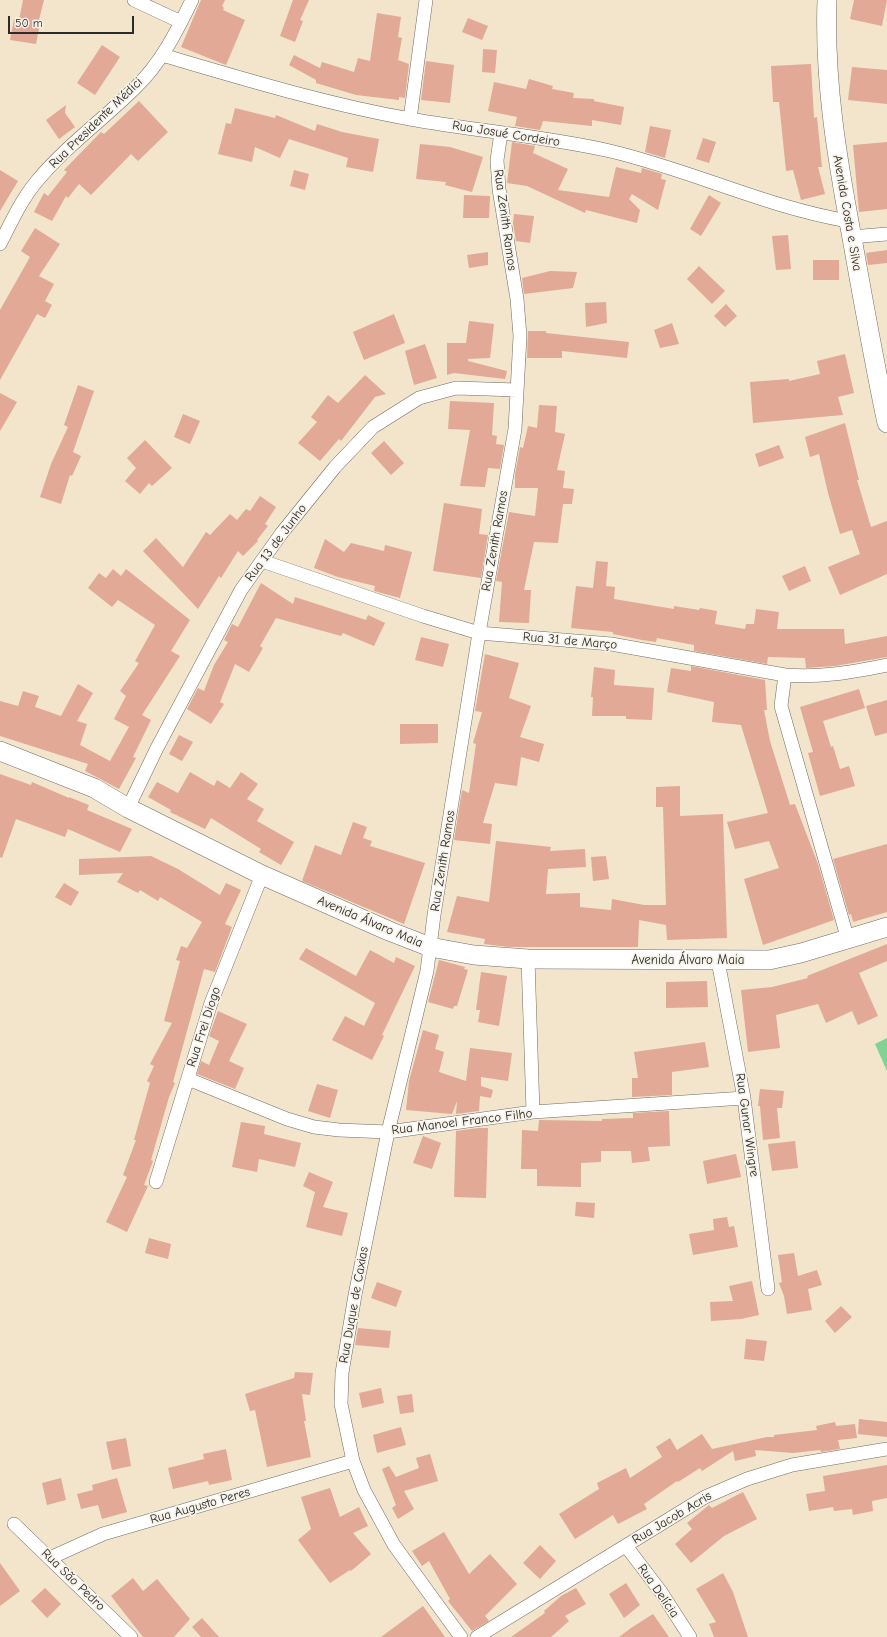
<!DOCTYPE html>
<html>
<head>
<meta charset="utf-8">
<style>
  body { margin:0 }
  #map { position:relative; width:887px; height:1637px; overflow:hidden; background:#f2e5cc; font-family:"Comic Neue",sans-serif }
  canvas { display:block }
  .scale { position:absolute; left:8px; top:16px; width:126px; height:18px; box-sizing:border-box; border:2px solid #2b2b2b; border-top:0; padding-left:5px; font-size:12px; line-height:14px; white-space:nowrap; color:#2b2b2b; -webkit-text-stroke:3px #f7f3e8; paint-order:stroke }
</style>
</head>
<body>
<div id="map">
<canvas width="887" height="1637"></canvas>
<div class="scale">50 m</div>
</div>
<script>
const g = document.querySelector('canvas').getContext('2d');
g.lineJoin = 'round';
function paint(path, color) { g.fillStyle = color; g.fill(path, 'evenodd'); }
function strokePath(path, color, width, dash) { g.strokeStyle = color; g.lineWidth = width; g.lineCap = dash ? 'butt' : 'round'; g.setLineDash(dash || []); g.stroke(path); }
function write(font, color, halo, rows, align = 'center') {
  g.font = font + ' "Comic Neue",sans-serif'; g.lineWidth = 3.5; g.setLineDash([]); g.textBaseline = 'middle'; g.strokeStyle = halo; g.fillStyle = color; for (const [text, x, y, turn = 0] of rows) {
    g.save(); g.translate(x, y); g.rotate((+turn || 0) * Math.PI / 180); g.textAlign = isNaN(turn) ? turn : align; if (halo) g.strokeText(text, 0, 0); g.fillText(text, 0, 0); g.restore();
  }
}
const green = new Path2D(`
  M887,1038V1071L875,1044Z`);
const building = new Path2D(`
  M23,0H44L38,24H40L36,44L10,40L14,19L19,20Z
  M201,0H225L222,6L224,8L223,10L245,20L226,65L181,47Z
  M293,0H309L300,20L303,21L295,42L280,36Z
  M854,0H887L882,26L850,19Z
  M377,13L401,17L398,37L402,38L398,60L409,64L405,98L399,97V100L356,95L316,83V80L289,65L294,55L320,68L322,62L354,72L358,58L370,61Z
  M468,18L488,26L482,40L462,32Z
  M102,45L120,57L95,95L77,83Z
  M483,49L497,50L495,73L482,72Z
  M426,61L454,65L450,103L421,100Z
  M811,64L814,118L817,117L822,167H818L825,194L801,200L793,170L786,171L779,102H773L771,66Z
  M852,67L887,70V104L848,100Z
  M529,79L553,86L552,89L574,93L573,98L594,99V101L624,107L621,125L592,120V126L543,121L540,130L515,126L517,117L488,111L494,82L526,89Z
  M139,101L168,132L138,161L131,154L91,195L79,184L68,198L66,196L52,221L34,212L44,193L48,196L67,172L64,170L101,132L104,134Z
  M66,105L65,113L75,127L59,139L46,120Z
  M235,108L275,118L276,115L315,131L317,124L342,132L379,139L373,172L346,167L348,158L289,139L280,158L255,147L252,162L218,154L226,123L231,124Z
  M650,126L671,130L665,158L645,152Z
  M703,138L716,142L709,163L696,159Z
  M512,142L535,146L533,153L568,169L558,190L609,197L616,167L641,173L642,168L662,174L661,179L666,180L658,210L632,194L629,199L640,210L637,223L586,210L585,213L527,186L507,183Z
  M887,142V209L859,212L853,145Z
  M420,144L450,147L483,157L472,192L445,185L446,182L416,179Z
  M0,170L18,181L0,211Z
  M294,170L309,174L305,190L290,186Z
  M464,195L490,196L489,218H463Z
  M709,195L721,203L701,236L690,229Z
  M514,214L534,216L530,243L516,241L513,223Z
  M35,228L60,244L39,276L54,284L45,301L52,305L45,318L37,314L0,380V310L30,257L21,251Z
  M788,235L791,269L776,270L772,236Z
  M887,250V263L868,265L866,253Z
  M488,252V265L469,268L467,255Z
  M813,260H839V280H813Z
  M699,266L725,291L712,304L687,279Z
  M550,271L577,272L573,288L524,294L522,278Z
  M606,302L607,323L586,327L585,303Z
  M726,304L737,316L725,327L714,316Z
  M394,314L405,343L364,360L353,332Z
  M469,321L494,324L490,358L468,359V361L507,371L505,379L454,373L447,375V343H466Z
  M672,323L679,344L660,348L654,330Z
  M528,331H546V333L629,342L627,358L562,351V358H527Z
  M425,344L437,378L414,385L405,351Z
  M845,354L854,393L838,397L843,415L753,423L750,382L789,379V381L820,374L817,361Z
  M365,375L386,394L375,397L341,441L339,439L320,461L298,443L317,422L311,417L328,395L338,403Z
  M78,385L94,391L73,452L81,456L72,476L70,475L61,504L40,497L51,464L68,427L64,425Z
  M0,393L17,402L0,431Z
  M450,401L494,403L492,435L497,436L496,444L504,445L500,469L488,468L485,487L460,486L470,430L448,429Z
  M539,405L557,406L555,432L565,434L557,470L565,471L563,488L574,489L572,504H563L558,543L534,542L524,590H531L529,623L499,622L502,582L496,581L509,512L535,516L538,488H515V475L520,447L523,448L528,426L537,428Z
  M183,414L200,421L190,444L174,437Z
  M845,423L859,480H857L871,527L887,521V574L840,595L828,567L860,554L852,530L840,534L828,493L819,454L810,457L805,437Z
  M145,440L172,468L152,486L149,483L140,494L125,481L136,468L127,458Z
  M384,441L404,463L391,475L371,453Z
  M779,445L784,458L759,467L755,454Z
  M260,496L276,507L265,524L268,526L257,540L258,541L243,556L238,551L221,578L219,576L198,609L143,551L156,538L183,567L206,532L210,535L230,514L237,520L246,509L250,511Z
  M444,503L482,509L479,534L488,535L481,578L433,571Z
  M325,539L344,552L351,543L384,551L385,545L412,552L400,598L374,591L375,586L338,577L314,568Z
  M596,561L608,562L606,586L615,587L614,599L674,609V606L699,610L700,608L717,611L715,624L745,629L746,624H754L756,609L779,612L777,629H844L845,644L887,636V657L835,666L806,668L805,658L768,657L767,664L694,651V645L657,638L656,642L642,640L613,634V632L571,628L576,586L593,588Z
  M805,566L811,581L789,591L782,576Z
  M113,569L121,576L126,569L190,620L171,651L180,656L142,715L151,720L133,757L136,758L119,789L85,771L88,764L0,736V701L18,706L23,691L39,696L35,707L61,716L78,684L93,693L77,721L87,724L80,745L110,761L129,727L114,719L126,696L120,691L139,663L135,661L155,625L118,600L112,607L88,588L99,573L106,578Z
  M261,583L293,604L295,597L366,620L368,615L385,623L374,646L343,633L341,636L276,618L260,646L263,648L249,672L235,664L220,702L224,704L211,724L187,709L198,688L204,691L214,665L228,642L224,640L232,624L238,627Z
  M421,637L449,644L443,667L415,660Z
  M485,654L519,663L509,698L531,706L520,737L544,744L539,762L521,757L517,786L495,783L483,823L492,824L490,844L454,840L462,790L469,793L476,744L473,743L482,712L475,711Z
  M691,666L765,680L767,710H764L770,741L790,805L795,804L818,864L834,920L763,945L744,879L779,868L769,841L735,849L727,822L768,813L741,725L712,722L714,702L667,692L671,668L691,671Z
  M594,667L615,670L614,685L654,688L652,720L626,719V716H592L593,697H591Z
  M859,689L865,708L823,721L831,747L833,746L840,769L849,766L855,786L820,796L808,753L813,752L800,707Z
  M887,700V733L875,736L866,706Z
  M400,724H438V743L400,744Z
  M179,735L193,742L182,761L169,754Z
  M190,772L214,786L217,780L230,788L241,772L258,784L247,799L264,809L257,821L294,842L281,865L259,852L261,849L211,818L205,829L170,812L171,810L148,797L157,782L178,793Z
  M0,774L31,785L32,782L69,798V797L89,805L87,810L132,829L120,852L68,829L65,837L16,819L2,858L0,857Z
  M680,786V816L723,814L727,938L667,940L666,925L639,920L638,947H509L484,944L485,939L447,932L457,896L489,902L496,841L551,847L550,851L585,849L586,867L548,869L546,894L580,893V907L611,910L612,899L644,905H666L663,807H656V787Z
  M353,822L367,827L363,838L372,841L370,846L425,863L404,924L302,881L315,845L341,855Z
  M887,844V912L853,922L851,914L849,915L833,859Z
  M151,856L178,869L220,895L226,883L241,890L225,924L232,927L215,972L204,969L173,1082L175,1083L169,1097L151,1160L153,1161L144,1185L148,1186L127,1232L106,1222L127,1177L123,1175L136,1140H134L150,1083L147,1081L154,1066L150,1064L172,1023L164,1021L180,961L176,960L181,946L187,948L202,922L160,897L158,901L140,890L138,893L117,882L123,873L79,875V859Z
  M606,856L609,879L593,881L591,857Z
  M64,883L79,892L71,906L55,897Z
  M887,944V961L859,973L878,1016L858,1025L852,1011L826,1023L818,1004L776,1015L780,1048L748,1052L741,990L772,987L808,978L807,976Z
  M306,948L356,976L370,950L394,963L396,957L415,966L382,1035L384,1036L372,1060L332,1040L345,1016L364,1026L375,1003L299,959Z
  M439,960L465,967L464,969L468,970L457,1006H454L453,1009L428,1002Z
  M481,972L507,976L499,1026L478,1022L480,1010H476Z
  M707,981L708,1007L666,1008V982Z
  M218,1011L247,1024L229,1061L244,1068L235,1089L197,1074L201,1061L209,1065L219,1041L209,1036Z
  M423,1030L439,1035L435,1049L444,1052L439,1072L466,1081L470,1048L512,1053L508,1081L481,1077V1086L493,1090L491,1098L480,1096L479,1111L456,1114L457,1101L452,1114L406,1110L409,1081Z
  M705,1042L709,1067L672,1072V1095L632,1097V1078H638L634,1052Z
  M317,1084L338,1090L330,1118L308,1111Z
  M760,1089L784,1091L782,1108H777L780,1138L763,1140L760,1106H758Z
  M669,1111L670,1146L648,1147L650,1161L632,1163L631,1151H601V1162L581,1163V1187L537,1186V1169H521L522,1130L538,1131L539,1120L602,1121V1119L633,1118V1113Z
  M241,1122L265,1126L264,1134L301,1143L295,1167L259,1159L257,1172L232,1167Z
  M478,1128H488L486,1198L454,1197L456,1131Z
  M423,1136L441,1143L432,1169L413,1163Z
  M795,1141L798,1168L772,1171L768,1144Z
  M736,1154L741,1177L707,1184L703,1161Z
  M309,1172L333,1182L323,1207L348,1213L342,1236L306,1227L315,1192L303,1186Z
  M576,1202L595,1203L594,1218L575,1216Z
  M727,1217L729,1227L734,1226L738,1247L693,1255L689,1234L714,1230L713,1219Z
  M149,1238L171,1244L168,1259L145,1253Z
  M794,1253L798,1276L817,1270L822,1285L808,1289L812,1310L787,1314L784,1296L779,1283L782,1282L778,1255Z
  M752,1281L759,1315L741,1319L711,1321L710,1302L733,1301L729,1286Z
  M377,1282L402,1291L396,1307L371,1298Z
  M841,1306L852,1317L835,1333L825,1321Z
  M358,1328L391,1331L389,1348L355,1345Z
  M746,1339L767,1341L764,1361L744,1359Z
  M295,1372L313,1373L310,1395L302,1394L306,1421H304L311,1457L267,1467L255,1410L250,1411L245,1394L294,1378Z
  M381,1388L384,1403L362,1408L359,1393Z
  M412,1394L414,1412L400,1414L397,1396Z
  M859,1419L887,1422V1437L858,1434Z
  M835,1422L836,1426L855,1424L857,1438L838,1440L840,1449L821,1452L820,1450L793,1453L755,1450L756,1456L735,1461L733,1451L702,1471L700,1468L678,1482L677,1481L644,1504L647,1509L618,1524L613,1515L575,1539L559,1514L599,1489L597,1483L626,1468L630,1478L662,1457L656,1447L670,1438L677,1450L702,1434L712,1449L767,1437H774V1435L817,1430L816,1426Z
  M401,1427L406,1445L377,1453L373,1435Z
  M126,1438L131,1466L112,1470L106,1442Z
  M226,1449L232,1480L209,1485L208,1481L173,1489L168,1468L204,1459L203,1454Z
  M430,1454L438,1481L404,1491L414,1509L398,1519L392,1508L396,1505L382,1469L389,1466L396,1477L419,1468L416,1458Z
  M887,1465V1498L872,1501L873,1511L853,1515L852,1509L834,1511L833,1507L809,1511L806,1494L825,1491L823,1476Z
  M61,1478L66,1500L47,1505L42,1483Z
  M117,1478L127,1512L102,1519L98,1505L81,1509L77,1494L93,1490L92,1485Z
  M330,1488L340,1517L359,1507L368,1526L353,1533L371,1554L351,1571L350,1570L330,1583L298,1540L311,1529L301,1497Z
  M743,1492L757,1519L724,1536L691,1563L675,1544L692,1529L687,1523L709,1505L712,1508Z
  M444,1532L469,1574L490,1554L517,1584L485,1616L489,1621L472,1631L448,1601L450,1599L429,1561L422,1566L412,1551Z
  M540,1545L556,1561L540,1579L523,1563Z
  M0,1563L20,1591L0,1606Z
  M723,1573L733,1592L748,1637H714L709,1624L716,1622L696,1589Z
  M133,1578L143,1591L157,1579L190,1619L174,1637H143L111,1596Z
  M626,1583L640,1605L624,1618L609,1594Z
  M45,1588L61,1604L47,1618L31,1601Z
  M576,1588L586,1604L565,1616L569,1621L551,1637H511L545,1613L544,1611L561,1596Z
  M423,1606L445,1637H381Z
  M653,1614L669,1637H619L631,1628Z
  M202,1618L219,1637H201L192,1627Z`);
const street = new Path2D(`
  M134,0L181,22
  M162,55C244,79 326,104 410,119C476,131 544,136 610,151C691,170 766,207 848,221
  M410,119L426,0
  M851,237L887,234
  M0,244C11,223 21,200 37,181C66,146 104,119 136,87C161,63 177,31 192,0
  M262,561L423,616L479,633L611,644L785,675C820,678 852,672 887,665
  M785,675L781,706L848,940
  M128,808L157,748L241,590L281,534L335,467L373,427L419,398L456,388L517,390
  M528,959L533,1112
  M718,961L744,1098L768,1289
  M188,1079L287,1119L314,1127L339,1130L388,1132L533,1112L744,1098
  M156,1182L211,1003L262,875
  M14,1524L131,1637
  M626,1546L661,1592L690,1637
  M50,1558L103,1534L353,1461
  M461,1637L394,1545L364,1490L353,1461L341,1404L342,1373L355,1295L388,1132L427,971L434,915L479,633L515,429L520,336L517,299L499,189L497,160L501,133
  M477,1637L705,1497L747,1479L792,1465L887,1449`);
const secondary = new Path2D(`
  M827,0C824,81 837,158 852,238C863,300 874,362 887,423
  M0,751L94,788L128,808L262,875L389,931L430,947L474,955L528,959L769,960L801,953L887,927`);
const streetNames = [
  ["Rua Presidente Médici",96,123,-44],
  ["Rua Josué Cordeiro",506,134,9],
  ["Avenida Costa e Silva",847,213,80],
  ["Rua Zenith Ramos",505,220,82],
  ["Rua Zenith Ramos",495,541,-80],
  ["Rua 13 de Junho",276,543,-53],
  ["Rua 31 de Março",570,641,5],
  ["Rua Zenith Ramos",443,861,-81],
  ["Avenida Álvaro Maia",370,922,23],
  ["Avenida Álvaro Maia",688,960],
  ["Rua Frei Diogo",204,1027,-72],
  ["Rua Manoel Franco Filho",462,1122,-7],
  ["Rua Gunar Wingre",747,1125,82],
  ["Rua Duque de Caxias",354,1305,-80],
  ["Rua Augusto Peres",200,1506,-16],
  ["Rua Jacob Acris",672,1518,-31],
  ["Rua São Pedro",73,1580,44],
  ["Rua Delícia",658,1591,55]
];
paint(green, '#7fd395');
paint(building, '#e1a996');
strokePath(street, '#716c63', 14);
strokePath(secondary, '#716c63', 20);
strokePath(street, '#fff', 13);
strokePath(secondary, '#fff', 19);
write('13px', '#2b2b2b', '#f7f3e8', streetNames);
</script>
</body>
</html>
